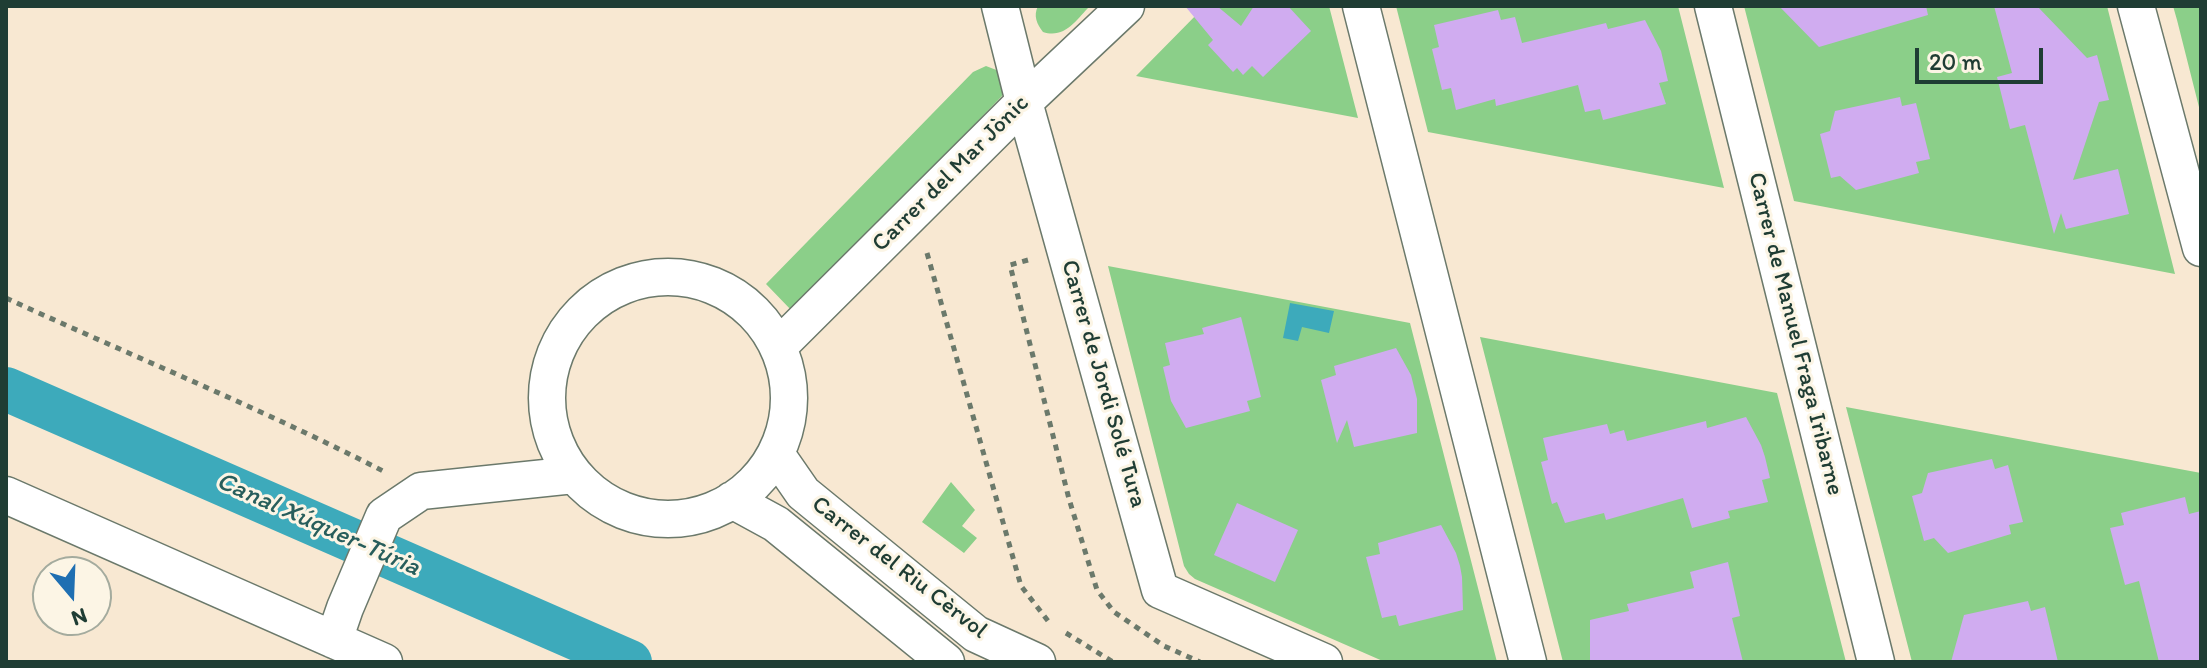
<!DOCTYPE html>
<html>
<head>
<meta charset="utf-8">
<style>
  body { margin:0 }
  #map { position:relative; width:2207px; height:668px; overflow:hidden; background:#f8e8d2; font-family:Itim,sans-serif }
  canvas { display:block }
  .frame { position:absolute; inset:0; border:8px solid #1f3d34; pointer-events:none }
  .north { position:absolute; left:32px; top:556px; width:80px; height:80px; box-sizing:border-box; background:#fcf5e5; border:2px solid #a4ab9e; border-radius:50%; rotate:161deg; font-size:22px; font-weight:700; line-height:32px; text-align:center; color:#1f3d34 }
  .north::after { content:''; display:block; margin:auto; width:28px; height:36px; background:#1f6fb2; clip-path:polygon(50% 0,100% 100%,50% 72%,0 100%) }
  .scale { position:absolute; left:1915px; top:48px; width:128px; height:36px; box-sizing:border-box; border:4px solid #1f3d34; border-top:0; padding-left:10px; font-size:24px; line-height:28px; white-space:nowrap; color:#1f3d34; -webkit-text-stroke:6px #fcf5e5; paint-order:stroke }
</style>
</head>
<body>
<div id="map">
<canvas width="2207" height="668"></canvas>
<div class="frame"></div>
<div class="north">N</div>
<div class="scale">20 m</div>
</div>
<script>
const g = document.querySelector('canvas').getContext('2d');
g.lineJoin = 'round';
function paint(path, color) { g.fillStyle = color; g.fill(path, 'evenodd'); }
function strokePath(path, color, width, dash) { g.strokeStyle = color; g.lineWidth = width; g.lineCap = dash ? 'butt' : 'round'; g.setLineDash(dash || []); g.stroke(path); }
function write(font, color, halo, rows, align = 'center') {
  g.font = font + ' Itim,sans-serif'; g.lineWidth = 6; g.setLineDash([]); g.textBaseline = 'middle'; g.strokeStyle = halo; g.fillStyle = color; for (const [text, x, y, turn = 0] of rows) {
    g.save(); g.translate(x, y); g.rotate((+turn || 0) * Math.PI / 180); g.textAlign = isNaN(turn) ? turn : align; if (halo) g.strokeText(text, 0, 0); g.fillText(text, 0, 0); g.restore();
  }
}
const green = new Path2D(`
  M1038,6H1090C1076,20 1065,39 1043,32C1037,24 1033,16 1038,6Z
  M1205,6H1329L1358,118L1136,76Z
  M1396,6H1678L1724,188L1428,132Z
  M1744,6H2107L2175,274L1794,201Z
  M2173,6H2201V115L2177,20Z
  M986,66L999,71L1005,85L1002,96L793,312L766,284L973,72Z
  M1108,266L1410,323L1497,662H1385L1195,579L1189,574L1184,566Z
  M1480,337L1777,393L1846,662H1563Z
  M1846,407L2201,473V662H1912Z
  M951,482L975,510L962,526L977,538L964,553L922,522Z`);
const water = new Path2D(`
  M1290,303L1334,311L1329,333L1302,327L1298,341L1283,338Z`);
const canal = new Path2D(`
  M6,389L630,662`);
const building = new Path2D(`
  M1185,6H1217L1241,26L1254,6H1288L1311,31L1263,77L1252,66L1243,75L1237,68L1233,72L1208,45L1213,40Z
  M1779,6H1926L1928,15L1819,47Z
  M1994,6H2037L2087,58L2097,55L2109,100L2099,102L2073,180L2118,169L2129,214L2066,229L2061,213L2054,234L2025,125L2010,129L1997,77L2012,73Z
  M1498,10L1501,20L1515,17L1522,43L1606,23L1608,29L1645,20L1661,51L1668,81L1659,83L1666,104L1603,120L1600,109L1585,112L1578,85L1496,106L1495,99L1456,110L1451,88L1442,90L1432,49L1439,47L1434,25Z
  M1900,97L1902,106L1916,103L1930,159L1916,162L1919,173L1856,190L1840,176L1831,178L1820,134L1830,131L1835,111Z
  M1241,317L1261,397L1247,401L1250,411L1186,428L1171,401L1168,388L1163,367L1170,365L1165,343L1204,334L1202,328Z
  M1396,348L1411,375L1417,399V433L1354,447L1347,420L1337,443L1321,380L1336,375L1334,366Z
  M1746,417L1761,445L1765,457L1770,478L1762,480L1768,502L1728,511L1730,518L1692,528L1683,498L1606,520L1604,513L1565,523L1557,502L1552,504L1541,462L1548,460L1543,438L1607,424L1610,434L1624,430L1627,441L1706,421L1707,428Z
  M1992,459L1995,469L2008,465L2023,522L2009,525L2011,534L1948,553L1934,538L1924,541L1912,496L1922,493L1928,473Z
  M2185,497L2189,514L2201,511V662H2159L2139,581L2125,585L2110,528L2124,525L2121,513Z
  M1237,503L1298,530L1275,582L1214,555Z
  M1441,525L1456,553L1460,566L1462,577L1463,610L1399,626L1396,615L1382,618L1366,557L1380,554L1378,543Z
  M1728,562L1740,616L1732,618L1743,662H1590V620L1629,611L1627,604L1694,588L1690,572Z
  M2028,601L2031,611L2045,607L2058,662H1951L1964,615Z`);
const path = new Path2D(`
  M927,253L1021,586L1048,621
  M1028,260L1010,265L1069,499L1097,590L1114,612L1164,646L1200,662
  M6,298C132,356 260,408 383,471
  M1066,633L1113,662`);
const street = new Path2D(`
  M1000,6L1024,102L1160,590L1324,662
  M1361,6L1528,662
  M1713,6L1876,662
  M2136,6L2201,248
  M547 398a121 121 0 1 1 242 0a121 121 0 1 1-242 0Z
  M779,346L1024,102L1126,6
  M776,454L803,493L976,634L1037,662
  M6,495L384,662
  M732,500L776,524L946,662
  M334,640L345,608L384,516L421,491L574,475`);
const streetNames = [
  ["Carrer del Mar Jònic",951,174,-45],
  ["Carrer de Manuel Fraga Iribarne",1795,334,76],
  ["Carrer de Jordi Solé Tura",1103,384,74],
  ["Carrer del Riu Cèrvol",899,568,38]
];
const waterNames = [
  ["Canal Xúquer-Túria",318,525,24]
];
paint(green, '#8bcf89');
paint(water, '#3daabb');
strokePath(canal, '#3daabb', 44);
paint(building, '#d0acf0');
strokePath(street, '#6b796b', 39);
strokePath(path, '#6b796b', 5, [6, 6]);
strokePath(street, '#fff', 36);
write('24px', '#1f3d34', '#fcf5e5', streetNames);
write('italic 26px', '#285e5c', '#fcf5e5', waterNames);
</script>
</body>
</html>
